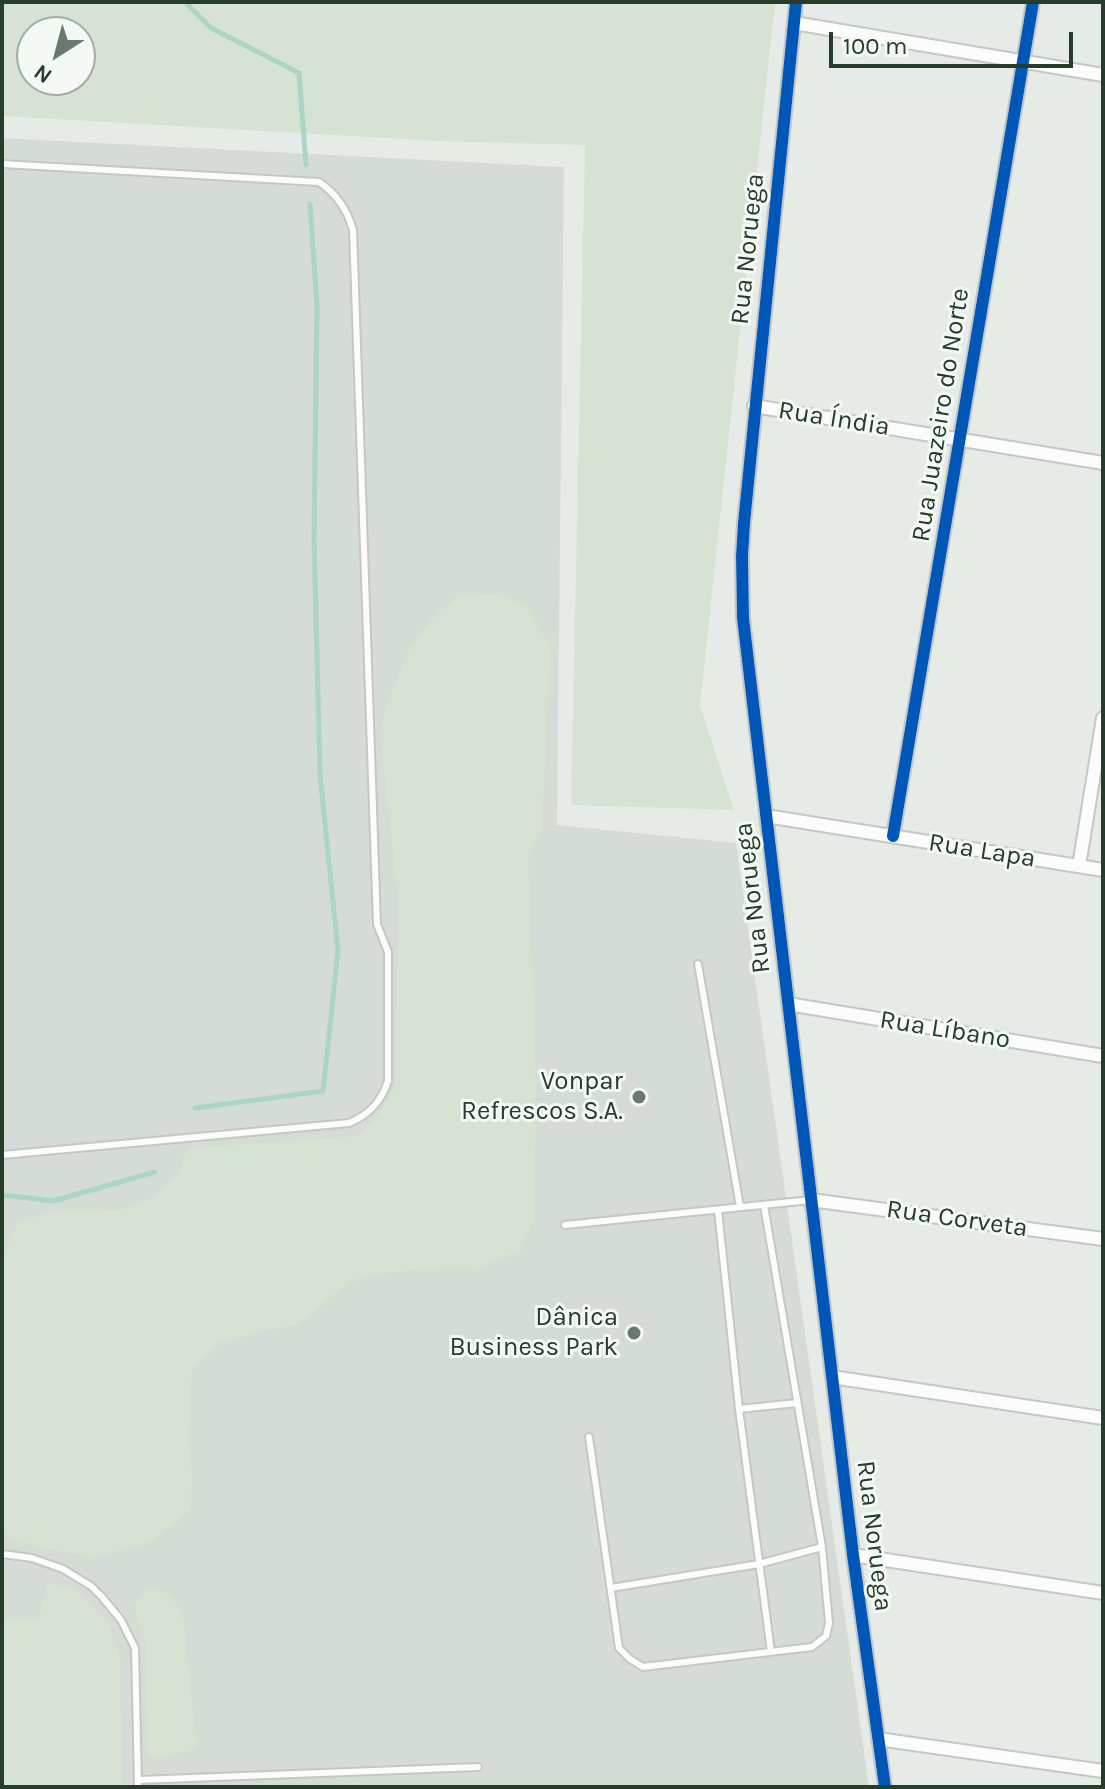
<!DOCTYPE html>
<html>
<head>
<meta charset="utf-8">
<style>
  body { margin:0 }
  #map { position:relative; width:1105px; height:1789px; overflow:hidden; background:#e7ebe7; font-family:Karla,sans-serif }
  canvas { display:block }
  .frame { position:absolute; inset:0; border:4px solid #253d29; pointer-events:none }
  .north { position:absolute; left:16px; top:16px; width:80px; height:80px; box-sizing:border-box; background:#f5f9f5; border:2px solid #a2aea3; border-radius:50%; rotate:216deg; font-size:22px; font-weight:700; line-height:32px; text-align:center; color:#253d29 }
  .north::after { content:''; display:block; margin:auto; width:28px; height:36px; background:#697a6c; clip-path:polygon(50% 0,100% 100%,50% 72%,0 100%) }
  .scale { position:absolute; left:829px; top:32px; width:244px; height:36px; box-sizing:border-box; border:4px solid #253d29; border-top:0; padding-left:10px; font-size:24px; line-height:28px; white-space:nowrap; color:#253d29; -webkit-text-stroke:6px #f5f9f5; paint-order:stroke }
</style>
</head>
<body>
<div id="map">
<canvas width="1105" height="1789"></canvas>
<div class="frame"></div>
<div class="north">N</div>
<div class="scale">100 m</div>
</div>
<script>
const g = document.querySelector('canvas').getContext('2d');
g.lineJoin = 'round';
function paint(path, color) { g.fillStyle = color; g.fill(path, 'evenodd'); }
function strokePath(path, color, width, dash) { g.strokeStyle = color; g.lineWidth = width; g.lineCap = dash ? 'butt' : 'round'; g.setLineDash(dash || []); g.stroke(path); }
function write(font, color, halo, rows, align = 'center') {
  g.font = font + ' Karla,sans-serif'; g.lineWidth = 6; g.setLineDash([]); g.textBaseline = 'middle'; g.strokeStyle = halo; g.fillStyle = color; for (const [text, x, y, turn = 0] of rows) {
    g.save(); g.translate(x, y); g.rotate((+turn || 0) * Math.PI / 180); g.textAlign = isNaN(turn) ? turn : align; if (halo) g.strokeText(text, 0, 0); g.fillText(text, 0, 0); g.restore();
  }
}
const built = new Path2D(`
  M2,138L564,167L557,825L736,843L869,1787H2Z`);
const green = new Path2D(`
  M2,2H775L700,706L734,810L571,805L585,145L438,141L2,116ZM32,32H80V80H32Z
  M460,593L497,594L528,607L550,647L542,829L528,856L536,1089L534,1219L520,1251L479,1268L445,1267L373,1274L349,1282L299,1325L262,1331L221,1342L192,1368L188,1437L192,1473L191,1510L149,1543L95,1557L43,1549L2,1534V1258L17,1224L50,1212L121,1210L154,1197L178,1172L188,1148L358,1136L381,1111L395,1087L398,934L397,889L380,736L387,703L410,649L431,620Z
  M48,1583L75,1589L107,1619L120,1659L122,1787H2V1619H39Z
  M149,1589L170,1594L183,1614L197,1749L156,1758L148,1754L146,1646L136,1613L135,1600Z`);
const stream = new Path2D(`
  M185,2L211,28L299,73L306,165
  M195,1108L323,1091L338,951L320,774L314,538L317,305L310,204
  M2,1195L53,1201L155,1172`);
const lane = new Path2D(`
  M2,164L319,182C337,194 347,209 353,230L377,924L388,952V1081C381,1102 369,1115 349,1123L2,1155
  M698,964L740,1207
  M718,1210L739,1409L771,1652
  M565,1225L811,1200
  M739,1409L797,1403
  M589,1437L619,1648L630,1659L643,1667L812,1647L826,1636L829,1623L822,1547L764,1205
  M2,1554L32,1558L63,1569L91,1586L102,1597L121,1620L135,1648L138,1787
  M611,1588L759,1564L822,1547
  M138,1780L478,1767`);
const street = new Path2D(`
  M796,2L744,523L742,556L743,618L853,1555L885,1787
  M794,23L1103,75
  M754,406L1103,463
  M766,816L1103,870
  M893,836L1033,2
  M1079,866L1103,718
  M788,1004L1103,1056
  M811,1200L1103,1239
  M832,1377L1103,1418
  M853,1555L1103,1593
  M878,1739L1103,1771`);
const cycleway = new Path2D(`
  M796,2L744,523L742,556L743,618L853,1555L885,1787
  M893,836L1033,2`);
const markers = [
  [639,1097,8,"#697a6c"],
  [634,1333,8,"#697a6c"]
];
const streetNames = [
  ["Rua Noruega",748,249,-84],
  ["Rua Juazeiro do Norte",941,415,-81],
  ["Rua Índia",834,419,9],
  ["Rua Lapa",982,851,9],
  ["Rua Noruega",753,898,-97],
  ["Rua Líbano",945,1030,9],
  ["Rua Corveta",957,1219,8],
  ["Rua Noruega",874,1536,83]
];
const poiNames = [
  ["Vonpar",623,1082],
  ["Refrescos S.A.",623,1112],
  ["Dânica",618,1318],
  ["Business Park",618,1348]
];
paint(built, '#d5dcd5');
paint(green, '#d6e3d2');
strokePath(stream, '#acd6c3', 5);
strokePath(lane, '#c4c8c4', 10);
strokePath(street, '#c4c8c4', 16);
strokePath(lane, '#fbfcfb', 6);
strokePath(street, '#fbfcfb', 12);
strokePath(cycleway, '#0057b8', 12);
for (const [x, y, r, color] of markers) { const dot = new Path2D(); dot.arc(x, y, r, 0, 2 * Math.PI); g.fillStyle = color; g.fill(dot); strokePath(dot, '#f5f9f5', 3); }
write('26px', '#253d29', '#f5f9f5', streetNames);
write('26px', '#253d29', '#f5f9f5', poiNames, 'right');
</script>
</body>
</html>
